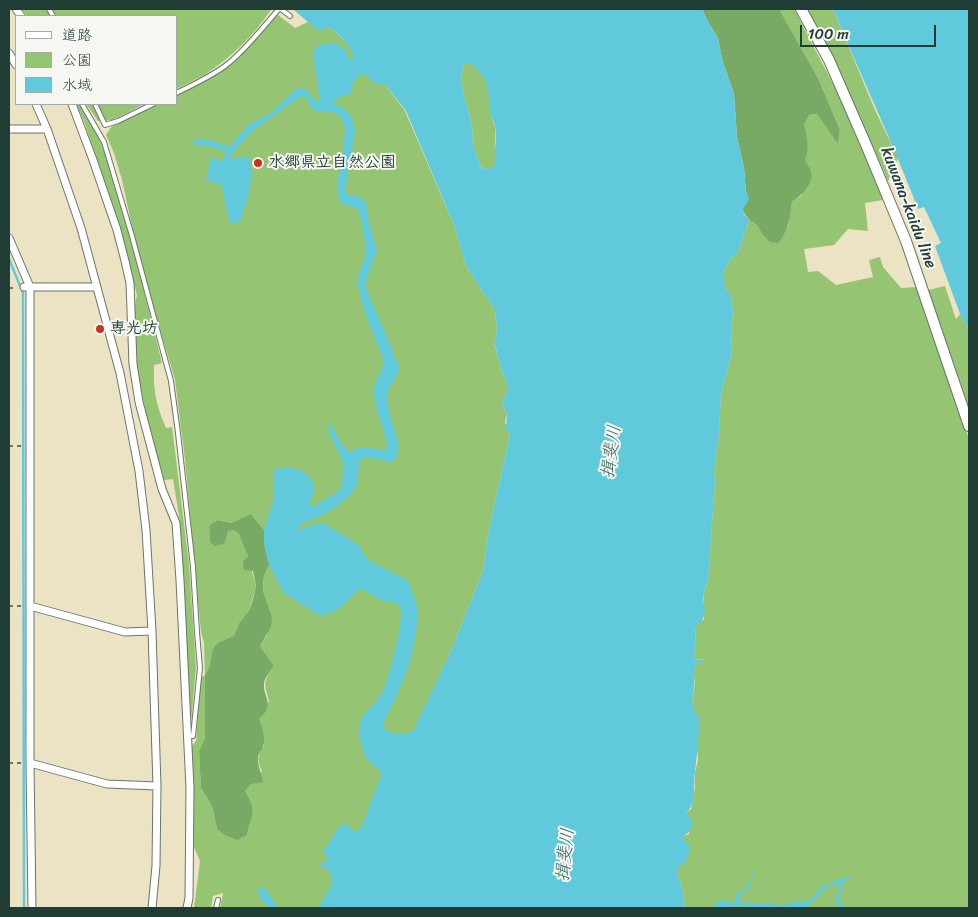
<!DOCTYPE html>
<html>
<head>
<meta charset="utf-8">
<style>
  body { margin:0 }
  #map { position:relative; width:978px; height:917px; overflow:hidden; background:#ece3c5; font-family:Sriracha,"Klee One",sans-serif }
  canvas { display:block }
  .frame { position:absolute; inset:0; border:10px solid #1f3d34; pointer-events:none }
  .legend { position:absolute; left:15px; top:15px; width:162px; height:90px; box-sizing:border-box; background:#f6f6f2; border:1px solid #a0aca6; margin:0; padding:6px 9px; list-style:none; font-size:15px; color:#1f3d34 }
  .legend li { display:flex; align-items:center; gap:10px; height:25px }
  .legend b { width:25px; border:1px solid #a0aca6 }
  .scale { position:absolute; left:800px; top:25px; width:136px; height:22px; box-sizing:border-box; border:2px solid #1f3d34; border-top:0; padding-left:6px; font-size:15px; line-height:18px; white-space:nowrap; color:#1f3d34; -webkit-text-stroke:4px #f6f6f2; paint-order:stroke }
</style>
</head>
<body>
<div id="map">
<canvas width="978" height="917"></canvas>
<div class="frame"></div>
<ul class="legend">
<li><b style="height:6px;background:#fff"></b>道路</li>
<li><b style="height:14px;background:#95c473"></b>公園</li>
<li><b style="height:14px;background:#60c9dc"></b>水域</li>
</ul>
<div class="scale">100 m</div>
</div>
<script>
const g = document.querySelector('canvas').getContext('2d');
g.lineJoin = 'round';
function paint(path, color) { g.fillStyle = color; g.fill(path, 'evenodd'); }
function strokePath(path, color, width, dash) { g.strokeStyle = color; g.lineWidth = width; g.lineCap = dash ? 'butt' : 'round'; g.setLineDash(dash || []); g.stroke(path); }
function write(font, color, halo, rows, align = 'center') {
  g.font = font + ' Sriracha,"Klee One",sans-serif'; g.lineWidth = 4; g.setLineDash([]); g.textBaseline = 'middle'; g.strokeStyle = halo; g.fillStyle = color; for (const [text, x, y, turn = 0] of rows) {
    g.save(); g.translate(x, y); g.rotate((+turn || 0) * Math.PI / 180); g.textAlign = isNaN(turn) ? turn : align; if (halo) g.strokeText(text, 0, 0); g.fillText(text, 0, 0); g.restore();
  }
}
const green = new Path2D(`
  M22,9H270L271,10C253,36 231,58 204,75C195,80 185,84 176,89V16H27Z
  M293,9L329,26L345,41L385,84L405,111L454,225L466,266L495,310L497,331L494,343L503,375L508,383V392L504,397L502,404L507,413L505,422L510,434L488,534L483,571L450,653L331,908H220L223,893L213,896L211,908H194L200,861L194,847L191,747L196,741L201,678L205,675L204,643L201,632L185,460L175,380L138,254L122,180L114,153L106,135L111,127L141,111L148,110L158,104H176V95L205,81L226,67L278,15L295,28L308,22ZM251,514L264,530V582L263,591L272,616L267,635L260,646L274,666C263,682 264,683 269,701L259,719L264,746C257,756 257,761 262,771L245,791C258,812 252,813 247,835L217,829L212,806L201,788L199,751L205,738V706L212,654L234,636L239,623L249,611L256,586L245,546L239,534L234,530L228,531L225,543L210,542L209,525L218,520L231,523Z
  M779,9H794L844,105L883,200L865,203L868,231L848,229L834,245L804,249L808,272L818,271L836,285L873,277L869,260L880,257L883,267L901,288L918,287L969,439V908H685L681,883L677,877V867L684,864L689,845L684,841V836L689,834L691,819L686,813L691,809L695,788V772L698,760L694,713L692,702L695,682L693,672L696,664L704,659L694,660L696,626L704,619V600L703,595L708,581L715,480L714,469L719,433L721,393L732,352L731,333L733,312L731,297L724,284V271L730,259L738,253L749,220L757,225L762,234L788,226L792,202L801,196L811,172L804,160C810,147 807,138 803,124L809,115L817,114L838,143L840,130L818,78Z
  M807,9H833L875,110L898,158L888,181C863,123 838,65 807,9Z
  M464,63H471L480,71L486,81L490,98V112L495,127V166L487,169L481,167L473,145L472,126L462,87L461,75Z
  M76,104H81L96,131L105,154L130,236L162,363L154,365C153,390 156,405 166,428L172,427L189,564L196,668L191,721L180,522L173,479L164,480L155,454L141,390L137,365L134,309L137,295L133,281L121,231L84,121Z
  M86,104H144L113,120L98,121Z
  M945,286L956,319L960,314L969,330V407L928,290Z`);
const forest = new Path2D(`
  M702,9H779L818,78L840,130L838,144L817,114L809,115L804,124C807,138 810,147 805,160C806,163 810,168 811,171C814,184 801,196 792,202C790,217 788,232 778,243L770,242L762,234L757,225L749,220L743,211V207L747,202L748,197L746,192L744,168L737,137L734,94L722,59L718,38L709,24Z
  M251,514L264,530V544L269,565L264,575L263,591L272,616L271,627L260,646L274,666C271,671 264,678 264,684C263,698 276,704 259,719C262,727 266,738 263,747C262,751 258,753 258,758C257,764 262,774 263,782L251,784L245,791C258,812 252,813 247,835L237,840L225,835L217,829L212,806L201,788L199,751L205,738V675C214,665 208,654 216,645C219,641 229,639 234,636L239,623L249,611L253,599L256,586L253,571L244,570L243,562L248,556L239,534L234,530L228,531L225,543L215,546L210,542L209,525L218,520L231,523Z`);
const water = new Path2D(`
  M293,9H702L709,24L718,38L722,59L734,94L737,137L744,168L746,192L749,199C744,209 739,209 749,220L738,253L730,259L724,271V284L731,297L733,312L731,333L732,352L721,393L719,433L714,469L715,480L708,581L703,595L705,613L702,621L696,626L694,660L706,659L696,664C693,672 695,677 694,685C693,696 689,708 699,717C699,736 697,754 695,772C693,785 697,804 686,813L692,819L690,831L684,836V841L689,845L690,851L684,864L677,867V877L681,883L685,908H318L332,884L330,871L320,866L328,858L322,849C335,843 330,830 346,823L349,828L356,832L362,826L381,775L380,769C364,765 356,734 361,720C366,710 375,704 380,696C389,682 402,626 401,610C400,608 398,605 397,603L380,600L364,590L359,589C347,600 337,616 318,615L283,592L269,565L264,544V530L273,501L274,472L275,469C288,463 311,471 314,486C315,493 311,499 309,505L314,506L339,491L342,484L343,465L342,459L331,438L328,424L330,423L341,443L349,452C369,442 366,450 385,450L387,448C386,429 374,410 374,391C374,377 385,372 383,358C375,337 359,303 358,281C358,271 364,264 365,255C367,245 361,219 358,209L341,203L337,192V185L342,159L345,132C344,119 340,112 326,111C323,110 318,112 314,110C310,108 308,101 306,97L301,96L255,129L230,155L231,159L248,156C256,176 247,198 242,217C240,222 236,225 231,223L229,221L221,184L206,181L211,157L221,161L224,158L225,151L208,146L195,145L192,142L194,139L210,140L229,147L248,125L271,113L297,88L306,89L316,102L320,101L313,53C318,40 338,41 346,51C347,54 348,57 349,59L354,61C353,46 340,36 330,27L319,31ZM464,63H471C491,82 487,87 490,112C491,117 494,121 495,126C497,139 494,153 495,165L487,169L481,167L473,145L472,126L462,87L461,75ZM362,74L368,76C372,83 378,85 385,84L406,111L454,225L466,266L495,310L497,331L494,342L503,375L508,383V392L504,397L502,404L507,413L506,429L510,434L488,534L483,571L450,653L413,731L404,734L387,732L384,726V721C403,685 419,648 417,607C416,598 410,590 409,581L370,561L364,555L360,546L324,523L315,524L298,530L296,529C303,522 312,520 320,516C332,510 351,498 356,486C359,477 357,467 361,459L366,457L391,462C408,452 391,426 389,411C388,405 386,397 388,391C392,382 399,376 399,366L366,288V280L377,250L368,219L366,201L356,195H348L345,191L355,132C352,112 348,112 333,102L336,99L351,93C351,84 354,79 362,74Z
  M833,9H969V330L960,314L935,246L941,243L924,207L918,209C892,141 861,76 833,9Z
  M759,869L753,873C751,884 752,889 740,894V902L782,905L797,902H808L822,886C836,884 834,877 851,878L845,881L841,888L839,902L846,908H839L835,902L839,886L838,883L824,889L813,902L805,908H755L743,906L707,908L714,906L720,900L729,902H736L735,895L739,891L745,890L749,884L752,872Z
  M263,887L267,891L278,908C264,908 263,902 257,890L258,888Z`);
const stream = new Path2D(`
  M9,259L23,293L24,908`);
const path = new Path2D(`
  M9,288H17
  M9,446H22
  M9,606H21
  M9,763H21`);
const service = new Path2D(`
  M49,9L53,16
  M281,9L290,16
  M176,93C193,85 210,77 225,66C245,51 262,28 279,9
  M82,104L104,142L132,236L171,381L178,433L193,567L197,632L200,668L193,736H188
  M95,104L105,125L118,121L153,104
  M216,908L218,900`);
const minor = new Path2D(`
  M16,9L21,16
  M9,53L16,65
  M36,104L47,129L81,228L120,373L139,471L146,530L152,631L157,786L156,866L152,908
  M72,104L93,160L117,230L125,261L130,283L133,364L139,402L162,489L176,523L180,580L190,788L189,898L187,908
  M9,129H47
  M9,238L30,287V763L32,908
  M24,287H96
  M30,606L125,632L152,631
  M30,763L107,784L157,786`);
const secondary = new Path2D(`
  M801,9L829,60L867,147L906,241L969,426`);
const markers = [
  [258,163,5,"#c8321e"],
  [100,329,5,"#c8321e"]
];
const poiNames = [
  ["水郷県立自然公園",268,163],
  ["専光坊",110,329]
];
const streetNames = [
  ["kuwana-kaidu line",908,208,69]
];
const waterNames = [
  ["揖斐川",612,452,-82],
  ["揖斐川",566,855,-84]
];
paint(green, '#95c473');
paint(forest, '#78aa65');
paint(water, '#60c9dc');
strokePath(stream, '#60c9dc', 2.5);
strokePath(service, '#677767', 6);
strokePath(minor, '#677767', 9);
strokePath(secondary, '#677767', 12);
strokePath(path, '#677767', 2, [4, 4]);
strokePath(service, '#fff', 4);
strokePath(minor, '#fff', 7);
strokePath(secondary, '#fff', 10);
for (const [x, y, r, color] of markers) { const dot = new Path2D(); dot.arc(x, y, r, 0, 2 * Math.PI); g.fillStyle = color; g.fill(dot); strokePath(dot, '#f6f6f2', 2); }
write('bold 16px', '#1f3d34', '#f6f6f2', poiNames, 'left');
write('16px', '#1f3d34', '#f6f6f2', streetNames);
write('italic 18px', '#2f605e', '#f6f6f2', waterNames);
</script>
</body>
</html>
